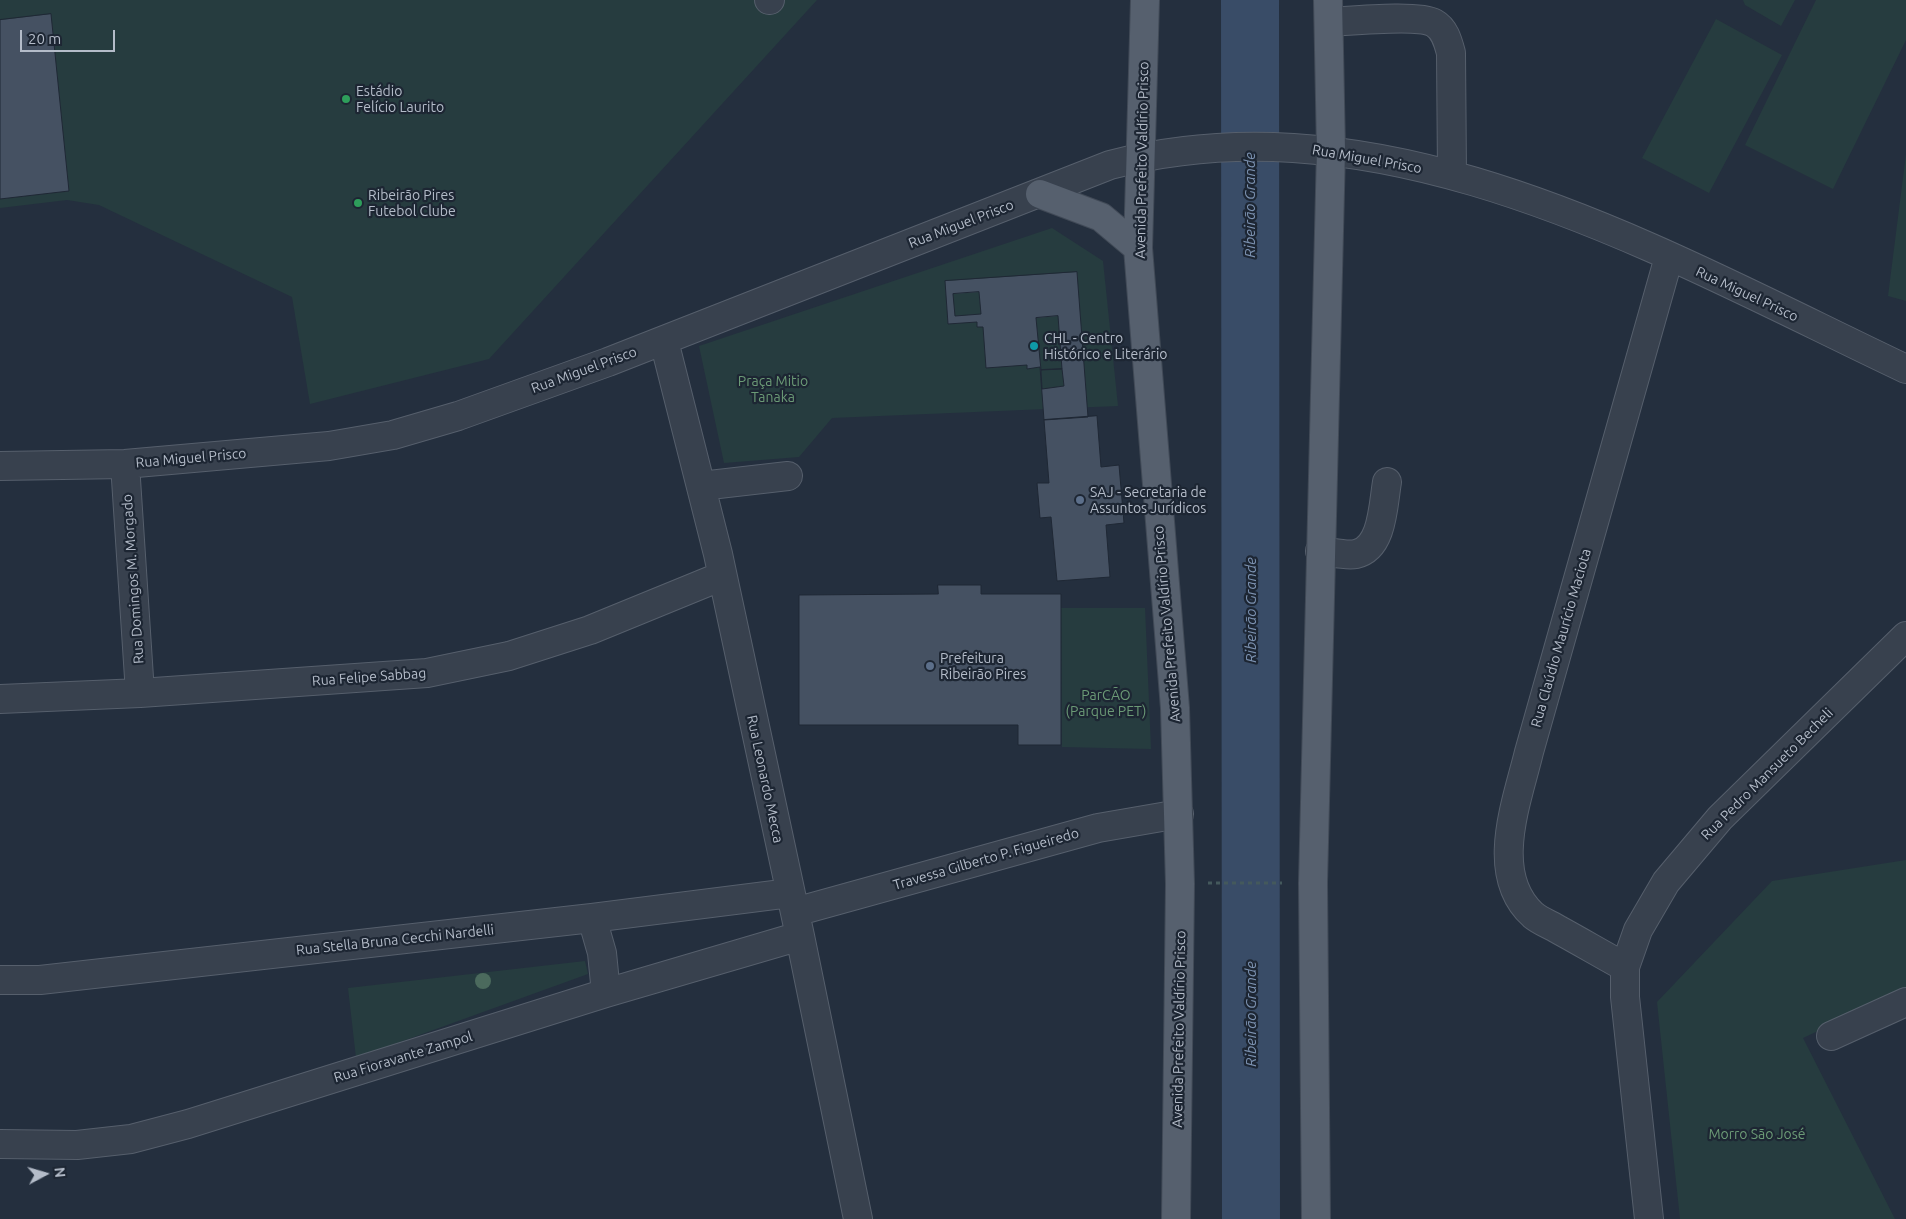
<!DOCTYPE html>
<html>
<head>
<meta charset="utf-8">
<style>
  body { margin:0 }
  #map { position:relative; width:1906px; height:1219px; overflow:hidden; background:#242f3e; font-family:Ubuntu,sans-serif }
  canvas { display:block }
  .north { position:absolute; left:20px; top:1149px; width:50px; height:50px; -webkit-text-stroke:4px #1d2633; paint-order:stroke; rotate:84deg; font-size:14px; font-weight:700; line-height:20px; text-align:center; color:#b4bcc9 }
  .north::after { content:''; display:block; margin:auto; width:18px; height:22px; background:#b4bcc9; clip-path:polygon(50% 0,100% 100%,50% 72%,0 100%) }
  .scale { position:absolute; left:20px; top:30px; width:95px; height:22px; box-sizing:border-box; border:2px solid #b4bcc9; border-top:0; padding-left:6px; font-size:15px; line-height:18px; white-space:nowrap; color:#b4bcc9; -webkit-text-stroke:4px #1d2633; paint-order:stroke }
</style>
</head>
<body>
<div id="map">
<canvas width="1906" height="1219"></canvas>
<div class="north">N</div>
<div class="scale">20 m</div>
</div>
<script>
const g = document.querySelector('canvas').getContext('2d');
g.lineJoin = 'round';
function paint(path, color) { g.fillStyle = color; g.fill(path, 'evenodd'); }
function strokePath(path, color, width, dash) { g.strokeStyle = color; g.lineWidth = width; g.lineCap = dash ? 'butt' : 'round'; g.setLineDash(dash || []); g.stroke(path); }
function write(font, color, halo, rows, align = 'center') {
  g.font = font + ' Ubuntu,sans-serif'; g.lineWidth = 4.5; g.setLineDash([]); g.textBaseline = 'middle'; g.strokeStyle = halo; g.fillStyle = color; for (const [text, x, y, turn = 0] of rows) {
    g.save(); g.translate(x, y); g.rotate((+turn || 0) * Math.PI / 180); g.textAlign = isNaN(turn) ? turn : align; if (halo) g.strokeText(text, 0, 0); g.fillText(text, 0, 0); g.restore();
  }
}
const green = new Path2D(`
  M0,0H817L489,359L310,404L292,297L99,205L67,200L0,208Z
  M1743,0H1795L1781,26L1745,5Z
  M1816,0H1906V40L1833,189L1745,145Z
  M1716,19L1782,55L1709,193L1642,158Z
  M1906,154V301L1888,296Z
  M1052,228L1103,261L1118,406L832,418L799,457L724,463L699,346Z
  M1061,608H1145L1151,749L1062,747Z
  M1906,860V990L1803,1038L1895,1219H1680L1657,1002L1772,881Z
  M585,961L588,974L356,1058L348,988Z`);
const river = new Path2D(`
  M1250,0L1251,1219`);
const building = new Path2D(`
  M51,14L69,191L0,199V20Z
  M1077,272L1088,417L1044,420L1040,367L1027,369V365L986,368L983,327H977V322L948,324L945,281Z
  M979,292L981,314L955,316L953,294Z
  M1058,316L1062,369L1041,370L1036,318Z
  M1062,369L1064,386L1042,389L1041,370Z
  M1097,416L1101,467L1119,465L1124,523L1106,525L1110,577L1057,581L1051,517L1040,518L1037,483H1049L1044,420Z
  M938,585H981V594H1061V745H1018V725H799V595L938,594Z`);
const path = new Path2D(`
  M1208,883H1282`);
const minor = new Path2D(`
  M769,0H770
  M1329,22C1350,21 1418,14 1434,23C1445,29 1448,42 1451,53L1452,175
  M664,341L718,554L800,936L858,1219
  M125,464L140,693
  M0,466L125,464L329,446L393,435L458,416L608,362L1110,165C1388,92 1663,254 1906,369
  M701,486L788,476
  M1320,551C1331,552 1346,556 1356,554C1383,548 1383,505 1387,482
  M0,699L140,693L427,673L509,656L590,630L722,576
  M795,912L1098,828L1179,814
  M592,918L602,953L606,993
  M1625,967C1603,955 1581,942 1559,930C1551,925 1540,921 1533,915C1488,874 1517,802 1529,752L1669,257
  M0,980H40L592,918L790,893
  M1831,1036L1906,1002
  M0,1144L77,1145L131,1139L188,1124L606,993L800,936
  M1649,1219L1625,997V967L1638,930L1666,882L1720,818L1906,636`);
const major = new Path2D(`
  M1145,0L1138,248L1175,708L1180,884L1176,1219
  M1040,194L1101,217L1138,248
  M1316,1219L1313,883L1331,150L1328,0`);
const trees = [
  [483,981]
];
const markers = [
  [346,99,5,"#2e9e5b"],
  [358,203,5,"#2e9e5b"],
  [1034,346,5,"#0f9aa8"],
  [1080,500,5,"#5c6f8a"],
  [930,666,5,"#5c6f8a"]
];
const poiNames = [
  ["Estádio",356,91],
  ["Felício Laurito",356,107],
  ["Ribeirão Pires",368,195],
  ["Futebol Clube",368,211],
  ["CHL - Centro",1044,338],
  ["Histórico e Literário",1044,354],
  ["SAJ - Secretaria de",1090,492],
  ["Assuntos Jurídicos",1090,508],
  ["Prefeitura",940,658],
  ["Ribeirão Pires",940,674]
];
const streetNames = [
  ["Rua Miguel Prisco",1367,159,10],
  ["Avenida Prefeito Valdírio Prisco",1142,160,-89],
  ["Rua Miguel Prisco",961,224,-21],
  ["Rua Miguel Prisco",1747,294,25],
  ["Rua Miguel Prisco",584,370,-20],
  ["Rua Miguel Prisco",191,458,-5],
  ["Rua Domingos M. Morgado",133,579,-94],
  ["Avenida Prefeito Valdírio Prisco",1167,624,-95],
  ["Rua Claúdio Maurício Maciota",1561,638,-74],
  ["Rua Felipe Sabbag",369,677,-4],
  ["Rua Pedro Mansueto Becheli",1767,774,-45],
  ["Rua Leonardo Mecca",765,779,78],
  ["Travessa Gilberto P. Figueiredo",986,859,-16],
  ["Rua Stella Bruna Cecchi Nardelli",395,940,-6],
  ["Avenida Prefeito Valdírio Prisco",1179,1029,-89],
  ["Rua Fioravante Zampol",403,1057,-17]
];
const parkNames = [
  ["Praça Mitio",773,381],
  ["Tanaka",773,397],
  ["ParCÃO",1106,695],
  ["(Parque PET)",1106,711],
  ["Morro São José",1757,1134]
];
const waterNames = [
  ["Ribeirão Grande",1250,205,-90],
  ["Ribeirão Grande",1251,610,-90],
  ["Ribeirão Grande",1251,1014,-90]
];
paint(green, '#263c3f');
strokePath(river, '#394c67', 58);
paint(building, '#455162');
strokePath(building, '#1f2835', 1);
strokePath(minor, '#565f6c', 30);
strokePath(major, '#414a57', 30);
strokePath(path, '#44595c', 3, [4, 4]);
strokePath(minor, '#38414e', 28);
strokePath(major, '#56606e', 28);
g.fillStyle = '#4b6a5d';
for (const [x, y] of trees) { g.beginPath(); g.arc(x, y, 8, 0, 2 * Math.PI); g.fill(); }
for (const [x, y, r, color] of markers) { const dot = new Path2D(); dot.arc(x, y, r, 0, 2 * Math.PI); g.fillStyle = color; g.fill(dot); strokePath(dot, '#1d2633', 2); }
write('14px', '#b4bcc9', '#1d2633', poiNames, 'left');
write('14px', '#b4bcc9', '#1d2633', streetNames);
write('14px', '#6b9a76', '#1d2633', parkNames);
write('italic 15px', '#7c92b1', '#1d2633', waterNames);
</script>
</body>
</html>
